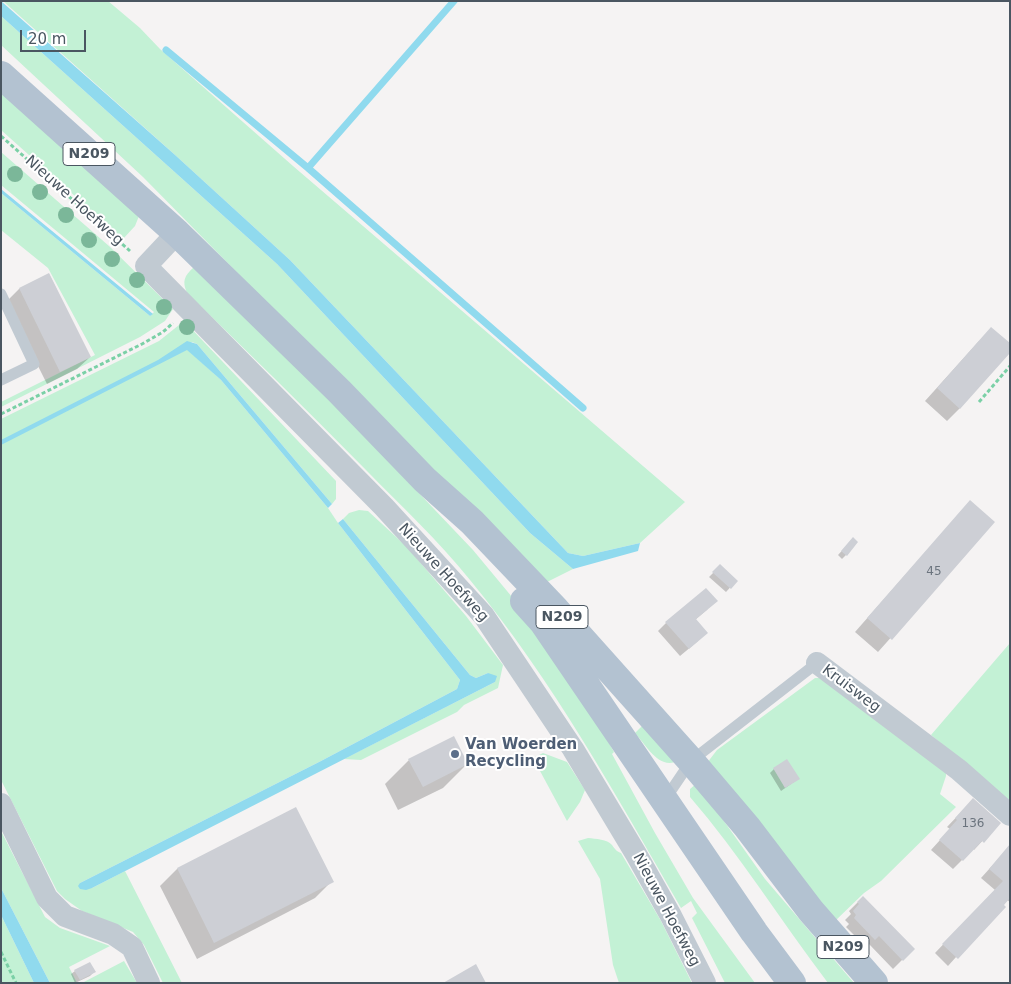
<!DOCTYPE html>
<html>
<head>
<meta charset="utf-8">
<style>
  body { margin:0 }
  #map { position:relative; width:1011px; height:984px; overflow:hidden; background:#f5f3f3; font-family:"DejaVu Sans",sans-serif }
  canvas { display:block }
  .frame { position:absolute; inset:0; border:2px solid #4a5661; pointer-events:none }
  .scale { position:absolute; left:20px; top:30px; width:66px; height:22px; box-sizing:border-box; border:2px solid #4a5661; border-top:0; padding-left:6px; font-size:15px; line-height:18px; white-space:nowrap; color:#4a5661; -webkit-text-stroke:4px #fff; paint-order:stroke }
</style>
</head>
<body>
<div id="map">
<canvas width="1011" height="984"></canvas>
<div class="frame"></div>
<div class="scale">20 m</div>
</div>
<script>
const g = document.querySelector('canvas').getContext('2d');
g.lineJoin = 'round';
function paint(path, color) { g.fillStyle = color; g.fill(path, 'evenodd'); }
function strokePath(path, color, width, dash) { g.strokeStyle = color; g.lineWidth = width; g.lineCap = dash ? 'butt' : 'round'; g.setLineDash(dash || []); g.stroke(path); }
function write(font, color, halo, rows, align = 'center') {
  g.font = font + ' "DejaVu Sans",sans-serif'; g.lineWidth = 4; g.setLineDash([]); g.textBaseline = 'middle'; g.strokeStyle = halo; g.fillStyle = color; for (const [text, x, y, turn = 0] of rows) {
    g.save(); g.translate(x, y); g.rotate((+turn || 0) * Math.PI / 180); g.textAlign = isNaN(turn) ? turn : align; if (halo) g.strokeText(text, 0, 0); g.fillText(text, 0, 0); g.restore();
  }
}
const green = new Path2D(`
  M3,1H108L140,28L160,49L293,166L685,502L640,543L583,556L568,553L290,260L174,154Z
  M1,16L277,264L530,533L573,569L545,583L525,565L143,177L1,45Z
  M1,92L139,216L135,226L123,239L1,130Z
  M1,152L109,246L173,309L165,321L140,337L1,407V402L95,355L48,268L1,230V193L150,316L154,312L1,185Z
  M194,267L339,409L473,550L512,597L575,683L614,752L612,754L655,833L693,898L755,983H725L692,918L697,913L691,901L681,908C616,795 553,681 470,580C438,540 401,506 366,470C307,410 247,351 187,293C182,281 184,276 194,267Z
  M184,321L336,481V499L332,504L197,344L192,342L180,353L187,349L221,380L328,508L338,523L460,680L457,689L321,761L80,883L92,888L125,871L182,983H163L144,945L133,932L82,911L65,899L57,891L1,780V419L159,341Z
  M359,510L368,511L407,547L466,616L503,665L498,688L464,705L457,712L361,760L344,759L495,682L488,673L476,678L470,675L343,519L349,513Z
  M1010,643V801L931,735Z
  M815,678H820L946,770V776L940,794L956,807L881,881L864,893L834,922L707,763L717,750Z
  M647,721L679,760C660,772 646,745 635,733Z
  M543,753L567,762L585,790L580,802L567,821L533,758Z
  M697,783L765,879L854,983H828C781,921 740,855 690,797V789Z
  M1,831L45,917L60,928L110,946L69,967L77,983H50L1,888Z
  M588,838C596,839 607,839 612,845C615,849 616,851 621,853L661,921L692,983H619L613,965L600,879L578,841Z
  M1,915L34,983H1Z
  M124,961L137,983H82Z`);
const water = new Path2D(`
  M1,1L174,154L290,260L568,553L583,556L640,543L638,551L573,569L530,533L277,264L1,16Z
  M1,189L153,314L150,316L1,193Z
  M187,341L197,344L332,504L328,508L221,380L187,350L1,445V440L158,360Z
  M343,519L470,675L476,678L488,673L497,676L495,682L92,888L86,890L80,889L78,886L80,883L321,761L457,689L460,680L338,523Z
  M1,888L50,983H34L1,915Z`);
const shadow = new Path2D(`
  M49,274L90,357L77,369L47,384L6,302L19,289Z
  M979,341L960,408L947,421L925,401Z
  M958,515L994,522L878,652L855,632Z
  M849,543L846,555L842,559L838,555Z
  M720,566L736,581L726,592L709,577Z
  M708,609L695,620L698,641L680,656L658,631L666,623Z
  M409,760L467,764L443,788L398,810L385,784Z
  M774,769L798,779L781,791L770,773Z
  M965,808L999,823L974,850L973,849L953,869L931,850L950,829L947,827Z
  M296,809L332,881L315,898L197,959L160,886L177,869Z
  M1010,846V902L1007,900L948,966L935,953L995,890L981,878Z
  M863,897L913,949L893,969L869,944L866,947L846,927L849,924L845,920L851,914L849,911Z
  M75,971L94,972L90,976L75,983L71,974Z`);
const stream = new Path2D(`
  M166,50L308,168L583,408
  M308,168L454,1`);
const building = new Path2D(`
  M49,273L91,357L60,372L19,288Z
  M991,327L1010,343V353L960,409L937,388Z
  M970,500L995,522L892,640L867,618Z
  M853,537L858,542L847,556L841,551Z
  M720,564L738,581L731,589L712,572Z
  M706,588L718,601L696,619L708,633L689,649L665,622Z
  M454,736L468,764L423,787L408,759Z
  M787,759L800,779L785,788L773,768Z
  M973,798L1001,823L984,843L982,841L963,861L939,840L957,820L955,818Z
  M296,807L334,882L214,943L177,868Z
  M1010,844V898L1004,905L1006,907L958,959L942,944L1003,881L989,869Z
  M863,896L915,949L903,961L879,936L875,940L854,918L856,915L853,911L859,904L857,902Z
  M90,962L96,972L80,980L74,970Z
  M476,964L486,983H443Z`);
const path = new Path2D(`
  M1,136L130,251
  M979,402L1010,366
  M1,414L142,344L163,332L173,323
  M1,952L16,983`);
const lane = new Path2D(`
  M1,294L34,364L1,380
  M664,801L691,761L817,663`);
const street = new Path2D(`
  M177,233L146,266L384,507L484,616L573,749L636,854L671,916L705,983
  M817,663L959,770L1010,815
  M1,804L47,898L65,916L113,934L132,947L149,983`);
const primary = new Path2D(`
  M1,75L177,233L339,391L425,480L472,522L556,610L691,761L747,827L811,911L874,983
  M524,601L543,622L754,932L792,983`);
const trees = [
  [15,174],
  [40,192],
  [66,215],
  [89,240],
  [112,259],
  [137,280],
  [164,307],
  [187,327]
];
const markers = [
  [455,754,5,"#5c6f8a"]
];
const numberNames = [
  ["45",934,572],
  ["136",973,824]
];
const shields = [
  [89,154,52],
  [562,617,52],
  [843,947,52]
];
const shieldNames = [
  ["N209",89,154],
  ["N209",562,617],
  ["N209",843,947]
];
const streetNames = [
  ["Nieuwe Hoefweg",74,201,42],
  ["Nieuwe Hoefweg",443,573,48],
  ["Kruisweg",851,689,37],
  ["Nieuwe Hoefweg",666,910,62]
];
const serviceNames = [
  ["Van Woerden",465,745],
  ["Recycling",465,762]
];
paint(green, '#c3f1d5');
paint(water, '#90daee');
paint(shadow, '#0003');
strokePath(stream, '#90daee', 7);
paint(building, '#cdcfd5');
strokePath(path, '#7ad0a6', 3, [4, 2.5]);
strokePath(lane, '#c1cad2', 11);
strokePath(street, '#c1cad2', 22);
strokePath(primary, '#b3c2d1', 28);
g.fillStyle = '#7bb799';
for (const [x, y] of trees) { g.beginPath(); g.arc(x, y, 8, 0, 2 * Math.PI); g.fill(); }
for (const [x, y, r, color] of markers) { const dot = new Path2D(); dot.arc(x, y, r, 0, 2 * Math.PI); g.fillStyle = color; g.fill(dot); strokePath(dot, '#fff', 2); }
write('12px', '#6b747e', null, numberNames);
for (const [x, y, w] of shields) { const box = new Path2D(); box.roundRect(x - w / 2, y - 11.5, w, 23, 4); g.fillStyle = '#fff'; g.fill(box); strokePath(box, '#4a5661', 1); }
write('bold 14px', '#4a5661', null, shieldNames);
write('15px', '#4a5661', '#fff', streetNames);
write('bold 15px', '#4e5e75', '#fff', serviceNames, 'left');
</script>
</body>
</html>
